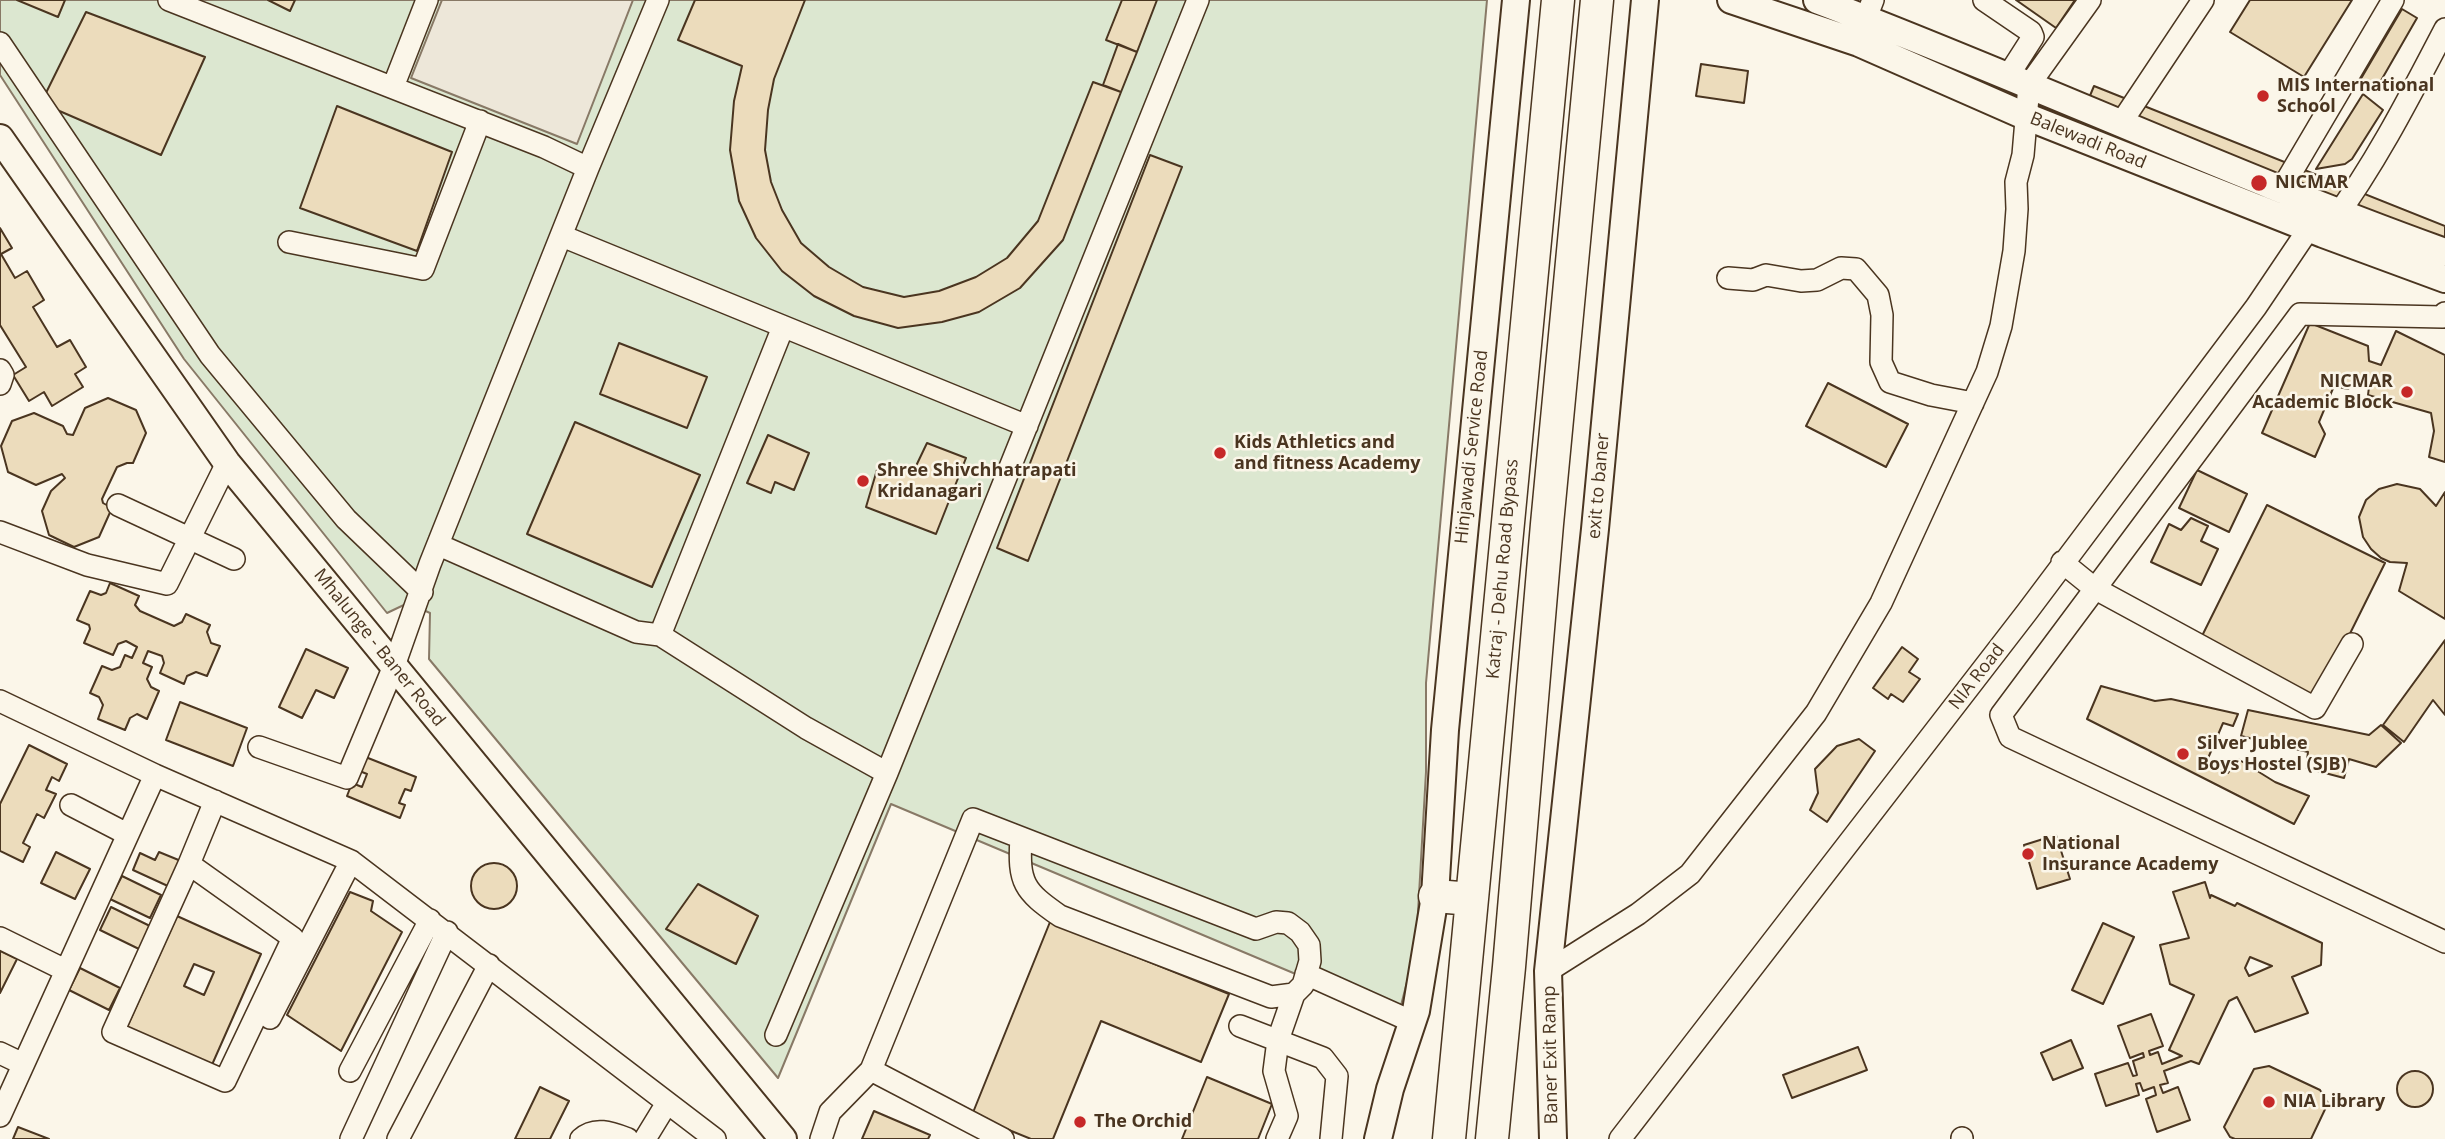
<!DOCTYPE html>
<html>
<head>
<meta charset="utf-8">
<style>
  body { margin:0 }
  canvas { display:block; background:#fbf6e9 }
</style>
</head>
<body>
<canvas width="2445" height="1139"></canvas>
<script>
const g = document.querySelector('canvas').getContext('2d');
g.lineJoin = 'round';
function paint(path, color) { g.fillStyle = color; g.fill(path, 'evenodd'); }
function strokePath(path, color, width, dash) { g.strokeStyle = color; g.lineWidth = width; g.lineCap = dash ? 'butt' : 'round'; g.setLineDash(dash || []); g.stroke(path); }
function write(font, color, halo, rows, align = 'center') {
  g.font = font + ' "Open Sans",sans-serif'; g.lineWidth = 5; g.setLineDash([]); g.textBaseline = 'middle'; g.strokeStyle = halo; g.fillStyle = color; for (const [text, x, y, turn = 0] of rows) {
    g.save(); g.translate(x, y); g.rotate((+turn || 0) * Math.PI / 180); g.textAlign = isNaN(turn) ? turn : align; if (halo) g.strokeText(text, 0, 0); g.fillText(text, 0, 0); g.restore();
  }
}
const green = new Path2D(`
  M0,0H1487L1426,683V772L1416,947L1398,1017L891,804L778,1078L429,659L430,613L408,603L387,613L184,359L0,75Z`);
const parking = new Path2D(`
  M442,0H633L577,144L411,78Z`);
const building = new Path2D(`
  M17,0H65L58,17Z
  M268,0H295L290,11Z
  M695,0H805L774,79L768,110L765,150L771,182L782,210L801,243L829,267L863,287L904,297L939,291L976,277L1007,258L1038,221L1093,82L1121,92L1063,240L1020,288L979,312L942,322L898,328L854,316L814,296L782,271L756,238L739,201L730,150L734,101L742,66L678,40Z
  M1122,0H1157L1137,52L1106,40Z
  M2016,0H2075L2056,28Z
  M2250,0H2352L2304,77L2230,32Z
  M2402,9L2417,18L2375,91L2359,82Z
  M86,12L205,57L161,155L41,103Z
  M1118,44L1137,52L1121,92L1103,85Z
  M1701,64L1748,71L1744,103L1696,96Z
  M2094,86L2445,226V255L2072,139Z
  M2363,94L2383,110L2352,159L2345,164L2316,169Z
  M337,106L452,152L417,251L300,208Z
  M1150,155L1182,167L1028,561L997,548Z
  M0,228L12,248L1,254L15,278L27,271L44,300L33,307L57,347L70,340L86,367L75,374L83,387L52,406L44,392L29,401L13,375L26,367L0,325Z
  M2310,323L2368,346L2369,361L2381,365L2396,331L2445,355V462L2429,457L2434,431L2431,413L2368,395L2369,387L2355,382L2348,389L2334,386L2319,422L2325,434L2315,457L2262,433Z
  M619,343L707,377L687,428L600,394Z
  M1828,383L1908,424L1886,467L1806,426Z
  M108,398L136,410L146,433L133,463H127L117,467L102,499L103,503L112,508L99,537L74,547L49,535L42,511L51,491L65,478L62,474L36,485L8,472L1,446L12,421L34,413L63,426L67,434L73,435L85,408Z
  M575,422L700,475L652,587L527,534Z
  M768,435L809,453L794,490L775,482L771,493L747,483Z
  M927,443L966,458L936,534L866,507L879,463L899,471L916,466Z
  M2197,470L2247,494L2229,532L2179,508Z
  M2397,484L2420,489L2436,506L2445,492V619L2399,591L2407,563L2390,562L2381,558L2371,549L2363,537L2359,517L2366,500L2379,489Z
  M2267,505L2385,563L2316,702L2198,644Z
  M2191,518L2208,526L2201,541L2218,549L2201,585L2151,562L2169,524L2181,530Z
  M110,583L139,596L135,605L140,611L174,626L182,622L186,614L210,625L207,632L211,643L220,646L207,676L196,672L187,676L184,684L160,673L164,663L162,656L148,651L143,663L152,667L147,679L151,687L159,691L147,719L137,714L130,718L125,730L98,719L103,705L99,697L90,693L102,666L112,670L120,667L125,655L132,658L137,647L126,641L118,644L113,655L84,643L90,629L89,625L77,620L90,591L101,595L106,593Z
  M2445,640V715L2433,700L2404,742L2383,725Z
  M1902,647L1918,659L1909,672L1920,679L1903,702L1891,694L1888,699L1873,688Z
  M306,649L348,668L334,698L316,690L302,718L279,707Z
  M2101,686L2155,701L2171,699L2238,714L2233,726L2223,723L2206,763L2228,773L2238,759L2275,782L2309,796L2294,824L2087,719Z
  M180,702L247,728L233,766L166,740Z
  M2248,710L2369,735L2381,725L2401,743L2376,767L2349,759L2344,778L2306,768L2308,752L2241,736Z
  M1859,739L1875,751L1827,822L1810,810L1818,793L1815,769L1837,746Z
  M29,745L67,764L59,781L52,777L46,790L56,794L44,818L37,814L23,843L30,847L23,862L0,851V804Z
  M363,756L416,777L411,791L405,789L399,803L405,805L400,818L347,796L352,783L362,787L367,774L357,770Z
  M2056,835L2070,879L2037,889L2024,845Z
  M56,852L90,869L75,899L41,883Z
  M159,852L181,861L170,887L133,870L140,853L155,860Z
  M471 886a23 23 0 1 1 46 0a23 23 0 1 1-46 0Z
  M122,876L161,895L150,918L110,899Z
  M2205,882L2210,898L2211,895L2235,906L2237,903L2322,943L2321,965L2292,977L2308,1013L2255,1032L2237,997L2229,1001L2199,1064L2191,1061L2164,1071L2168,1083L2160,1085L2163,1093L2178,1087L2190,1120L2157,1132L2146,1099L2156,1095L2154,1087L2143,1091L2140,1083L2136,1084L2139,1095L2106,1106L2095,1074L2128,1063L2133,1076L2137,1075L2133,1061L2144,1057L2143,1053L2130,1058L2118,1026L2151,1014L2163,1046L2149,1051L2150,1055L2158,1052L2162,1064L2182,1056L2169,1050L2194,995L2170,984L2160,945L2189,938L2173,892ZM2250,957L2272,966L2249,976L2245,968Z
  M698,884L758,916L736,964L666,929Z
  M350,892L373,901L371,911L402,932L341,1051L287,1015Z
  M111,907L152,927L141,950L100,930Z
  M177,916L261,954L211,1067L126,1029ZM194,964L214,972L204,995L184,986Z
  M1050,922L1229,994L1201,1062L1101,1021L1053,1139H1031L972,1115Z
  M2103,923L2134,937L2103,1004L2072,990Z
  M0,951L17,959L0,993Z
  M80,968L120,988L109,1010L69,990Z
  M2071,1040L2083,1068L2053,1080L2041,1053Z
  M1858,1047L1867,1070L1792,1098L1783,1075Z
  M2269,1066L2320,1090L2328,1103L2311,1139H2235L2230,1137L2224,1127L2254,1069Z
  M2397 1089a18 18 0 1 1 36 0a18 18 0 1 1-36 0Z
  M1207,1077L1272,1104L1258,1139H1182Z
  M540,1087L569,1101L550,1139H515Z
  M874,1111L930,1135L928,1139H862Z
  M18,1127L49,1139H13Z`);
const minor = new Path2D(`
  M169,0L544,147L588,168
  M1984,0L2031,32L2033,37L2008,76
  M1866,18L1873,0
  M0,43L210,355L346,519L422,592
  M393,87L427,0
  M2121,123L2203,0
  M2281,190L2393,0
  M2331,224C2376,163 2410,96 2445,29
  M562,236L1027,426
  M289,242L423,269L480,121
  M1728,278L1753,280L1766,275L1801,281L1817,280L1841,268L1856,269L1878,295L1882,315L1881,362L1890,382L1931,395L1973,403
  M2445,313L2443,317L2300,314L2001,715L2010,737L2445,942
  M0,370L3,375L0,384
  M118,505L234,559
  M0,532L87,565L167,584L227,463
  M439,545L636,632L660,635L806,728L887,773
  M2062,562L2094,588L2315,708L2352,644
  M660,635L783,327
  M0,701L155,775L351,861L715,1139
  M259,747L347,778L394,666L430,564L588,168L658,0
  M71,805L127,834
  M1021,838C1018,883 1024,891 1060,916L1271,997L1294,994
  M189,864L113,1032L225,1081L293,938L189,864L215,801
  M0,938L65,970
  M1548,971L1638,914L1690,874L1816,713L1881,603L1987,372L2001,326L2014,251L2017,209L2016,182L2023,155L2029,85L2090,0
  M1306,974L1413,1022
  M270,1018L351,861
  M1240,1026L1323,1058L1337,1076L1331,1139
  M776,1035L887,773L1198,0
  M0,1053L23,1064
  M871,1070L1003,1139
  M350,1071L430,920
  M0,1116L155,775
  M1962,1138V1139
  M351,1139L447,932
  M398,1139L489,965
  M581,1139C595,1126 612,1133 628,1139
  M645,1139L667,1103
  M821,1139L830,1112L871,1070L973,819L1256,929L1276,922L1288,923L1300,932L1309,945L1310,961L1303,985L1294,994L1278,1040L1274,1071L1287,1116L1277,1139
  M1620,1139L2027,612L2256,307L2318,215`);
const major = new Path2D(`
  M1731,0L1859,43L2025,116L2323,234L2445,279
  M1817,0C2028,80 2233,176 2445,252
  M0,138L227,463L783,1139
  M1378,1139L1390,1089L1416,1011L1435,896L1445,730L1516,0
  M1553,1139L1548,971L1595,529L1645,0`);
const highway = new Path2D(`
  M1435,896L1472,899
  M1449,1139L1558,0
  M1492,1139L1509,967L1547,524L1597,0`);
const markers = [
  [2263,96,7,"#c62828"],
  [2259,183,9,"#c62828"],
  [2407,392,7,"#c62828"],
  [1220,453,7,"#c62828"],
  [863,481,7,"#c62828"],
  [2183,754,7,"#c62828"],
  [2028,854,7,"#c62828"],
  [2269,1102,7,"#c62828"],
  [1080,1122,7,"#c62828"]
];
const poiNames = [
  ["MIS International",2277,86],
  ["School",2277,107],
  ["NICMAR",2275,183],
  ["NICMAR",2393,382,"right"],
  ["Academic Block",2393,403,"right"],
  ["Kids Athletics and",1234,443],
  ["and fitness Academy",1234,464],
  ["Shree Shivchhatrapati",877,471],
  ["Kridanagari",877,492],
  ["Silver Jublee",2197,744],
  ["Boys Hostel (SJB)",2197,765],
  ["National",2042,844],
  ["Insurance Academy",2042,865],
  ["NIA Library",2283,1102],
  ["The Orchid",1094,1122]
];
const streetNames = [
  ["Balewadi Road",2088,141,22],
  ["Hinjawadi Service Road",1472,447,-84],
  ["exit to baner",1599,486,-85],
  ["Katraj - Dehu Road Bypass",1503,569,-85],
  ["Mhalunge - Baner Road",379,648,51],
  ["NIA Road",1977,677,-52],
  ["Baner Exit Ramp",1551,1055,-91]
];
paint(green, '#dce7d0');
strokePath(green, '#887966', 2);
paint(parking, '#ede7d9');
strokePath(parking, '#887966', 2);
paint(building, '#ecdcbc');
strokePath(building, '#4a3520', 2);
strokePath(minor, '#4a3520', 24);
strokePath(major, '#4a3520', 30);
strokePath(highway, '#4a3520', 35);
strokePath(minor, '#fbf6e9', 21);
strokePath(major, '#fbf6e9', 26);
strokePath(highway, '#fbf6e9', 32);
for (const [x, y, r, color] of markers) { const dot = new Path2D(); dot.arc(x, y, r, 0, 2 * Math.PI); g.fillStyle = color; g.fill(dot); strokePath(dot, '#fbf6e9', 2.5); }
write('bold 18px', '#4a3520', '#fbf6e9', poiNames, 'left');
write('18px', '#4a3520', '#fbf6e9', streetNames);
</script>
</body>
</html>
